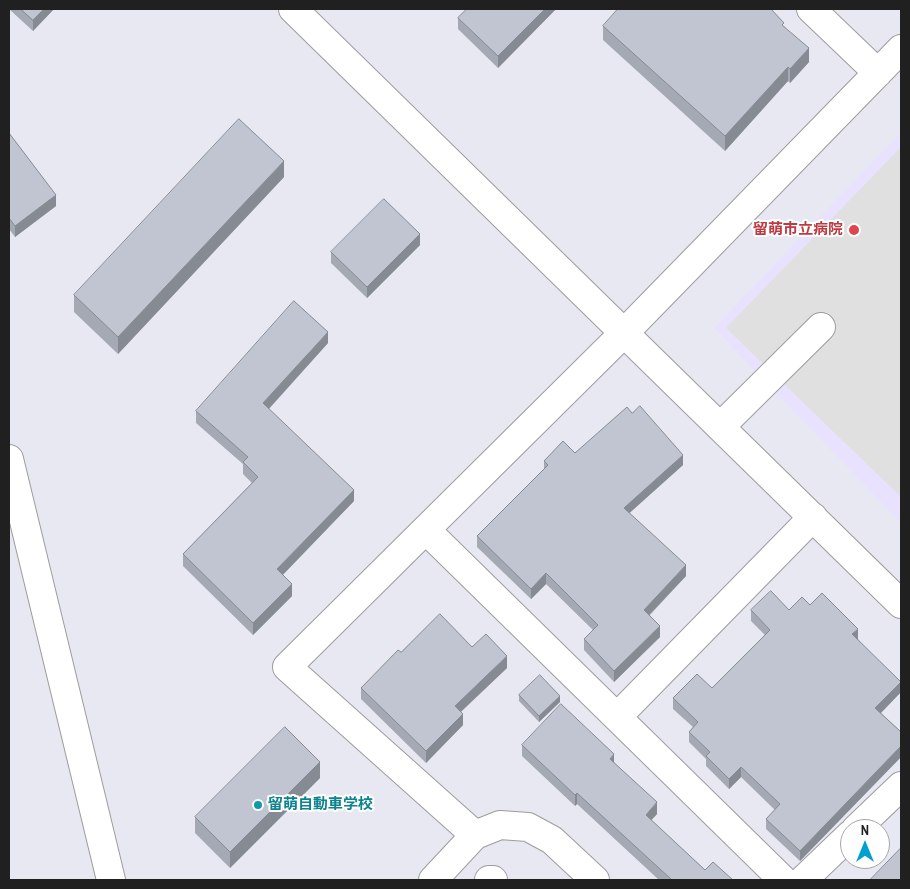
<!DOCTYPE html>
<html>
<head>
<meta charset="utf-8">
<style>
  body { margin:0 }
  #map { position:relative; width:910px; height:889px; overflow:hidden; background:#e7e8f1; font-family:"Archivo Narrow",sans-serif }
  canvas { display:block }
  .frame { position:absolute; inset:0; border:10px solid #202020; pointer-events:none }
  .north { position:absolute; left:840px; top:819px; width:50px; height:50px; box-sizing:border-box; background:#fff; border:1px solid #a6a6a6; border-radius:50%; rotate:0deg; font-size:14px; font-weight:700; line-height:20px; text-align:center; color:#202020 }
  .north::after { content:''; display:block; margin:auto; width:18px; height:22px; background:#00a0d1; clip-path:polygon(50% 0,100% 100%,50% 72%,0 100%) }
</style>
</head>
<body>
<div id="map">
<canvas width="910" height="889"></canvas>
<div class="frame"></div>
<div class="north">N</div>
</div>
<script>
const g = document.querySelector('canvas').getContext('2d');
g.lineJoin = 'round';
function paint(path, color) { g.fillStyle = color; g.fill(path, 'evenodd'); }
function strokePath(path, color, width, dash) { g.strokeStyle = color; g.lineWidth = width; g.lineCap = dash ? 'butt' : 'round'; g.setLineDash(dash || []); g.stroke(path); }
function write(font, color, halo, rows, align = 'center') {
  g.font = font + ' "Archivo Narrow","Noto Sans JP",sans-serif'; g.lineWidth = 4; g.setLineDash([]); g.textBaseline = 'middle'; g.strokeStyle = halo; g.fillStyle = color; for (const [text, x, y, turn = 0] of rows) {
    g.save(); g.translate(x, y); g.rotate((+turn || 0) * Math.PI / 180); g.textAlign = isNaN(turn) ? turn : align; if (halo) g.strokeText(text, 0, 0); g.fillText(text, 0, 0); g.restore();
  }
}
const education = new Path2D(`
  M901,132V523L714,328Z`);
const parking = new Path2D(`
  M901,147V497L726,328Z`);
const minor = new Path2D(`
  M293,9L901,604
  M811,9L878,73
  M720,427L821,327
  M9,459L111,880
  M426,530L783,880
  M617,717L813,517
  M856,829L901,786
  M475,835L287,667L624,333L901,49
  M433,880L475,835L500,825L528,827L552,840L595,880
  M489,880H493
  M803,880L850,835`);
const wall = new Path2D(`
  M9,9H54L33,31Z
  M467,9H556L498,68L458,29V18Z
  M603,26H784L809,62L790,83L788,81L725,151L603,40Z
  M9,133L56,206L15,237L9,229Z
  M284,177L118,354L74,312V295Z
  M420,245L367,298L331,263V252Z
  M328,343L269,409L354,501L282,575L292,596L253,635L183,566V554L252,483L243,474V464L196,423V411Z
  M575,453L683,465L629,513L686,576L650,615L660,637L614,682L584,650V639L593,630L546,584L531,599L477,547V536L544,469V461Z
  M810,605L858,639L901,692L881,713L901,732V757L800,861L766,829V819L775,810L741,777L729,789L706,766V759L689,742V732L693,727L673,709V698L712,688L765,635L751,621V610H789Z
  M472,647L507,668L461,712L463,725L426,763L361,699V688L401,652Z
  M519,695L560,702L539,722L519,701Z
  M522,745L614,762L657,814L651,820L705,870L733,880H659L577,804L575,806L522,756Z
  M320,778L230,868L195,833V817Z`);
const shadedWall = new Path2D(`
  M44,9H54L33,31V20Z
  M545,9H556L498,68V56Z
  M809,48V62L790,83V69Z
  M788,67V81L725,151V136Z
  M284,161V177L118,354V337Z
  M56,195V206L15,237V226Z
  M420,234V245L367,298V287Z
  M328,332V343L263,415V403Z
  M683,455V465L624,518V508Z
  M354,490V501L277,581V569Z
  M686,565V576L644,620V610Z
  M546,573V584L531,599V589Z
  M292,584V596L253,635V623Z
  M660,626V637L614,682V671Z
  M858,629V640L852,634Z
  M507,656V668L455,717V706Z
  M901,682V692L875,719V708Z
  M560,696V702L539,722V716Z
  M463,714V725L426,763V751Z
  M901,746V757L800,861V851Z
  M614,754V766L610,759Z
  M320,762V778L230,868V852Z
  M741,767V777L729,789V779Z
  M577,793V804L575,806V795Z
  M657,802V814L646,826V815Z`);
const building = new Path2D(`
  M21,9H44L33,20Z
  M467,9H545L498,56L458,18Z
  M618,9H771L784,23L782,25L809,48L790,69L788,67L725,136L603,26Z
  M239,119L284,161L118,337L74,295Z
  M9,133L56,195L15,226L9,218Z
  M384,199L420,234L367,287L331,252Z
  M294,301L328,332L263,403L354,490L277,569L292,584L253,623L183,554L258,477L243,462L248,457L196,411Z
  M640,406L683,455L624,508L686,565L644,610L660,626L614,671L584,639L598,625L546,573L531,589L477,536L548,465L544,461L563,441L575,453L627,407L632,413Z
  M771,591L789,610L802,597L810,605L822,593L858,629L852,634L901,682L875,708L901,732V746L800,851L766,819L780,804L741,767L729,779L706,756L710,752L689,732L698,722L673,698L697,674L712,688L770,630L751,610Z
  M440,614L472,647L486,634L507,656L455,706L463,714L426,751L361,688L398,650L401,652Z
  M540,675L560,696L539,716L519,695Z
  M561,704L614,754L610,759L657,802L646,815L705,870L713,862L733,880H672L577,793L575,795L522,745Z
  M285,727L320,762L230,852L195,817Z
  M901,848V880H870Z`);
const markers = [
  [854,230,6,"#e0444e"],
  [258,805,5,"#0f9aa8"]
];
const healthNames = [
  ["留萌市立病院",843,230]
];
const cultureNames = [
  ["留萌自動車学校",268,805]
];
paint(education, '#e9e2ff');
paint(parking, '#e0e0e0');
strokePath(minor, '#9d9d9d', 30);
strokePath(minor, '#fff', 28);
paint(wall, '#a5a9b4');
paint(shadedWall, '#868a92');
paint(building, '#c0c5d1');
strokePath(building, '#868a92', 1);
for (const [x, y, r, color] of markers) { const dot = new Path2D(); dot.arc(x, y, r, 0, 2 * Math.PI); g.fillStyle = color; g.fill(dot); strokePath(dot, '#fff', 2); }
write('bold 15px', '#be3a42', '#fff', healthNames, 'right');
write('bold 15px', '#0d838f', '#fff', cultureNames, 'left');
</script>
</body>
</html>
